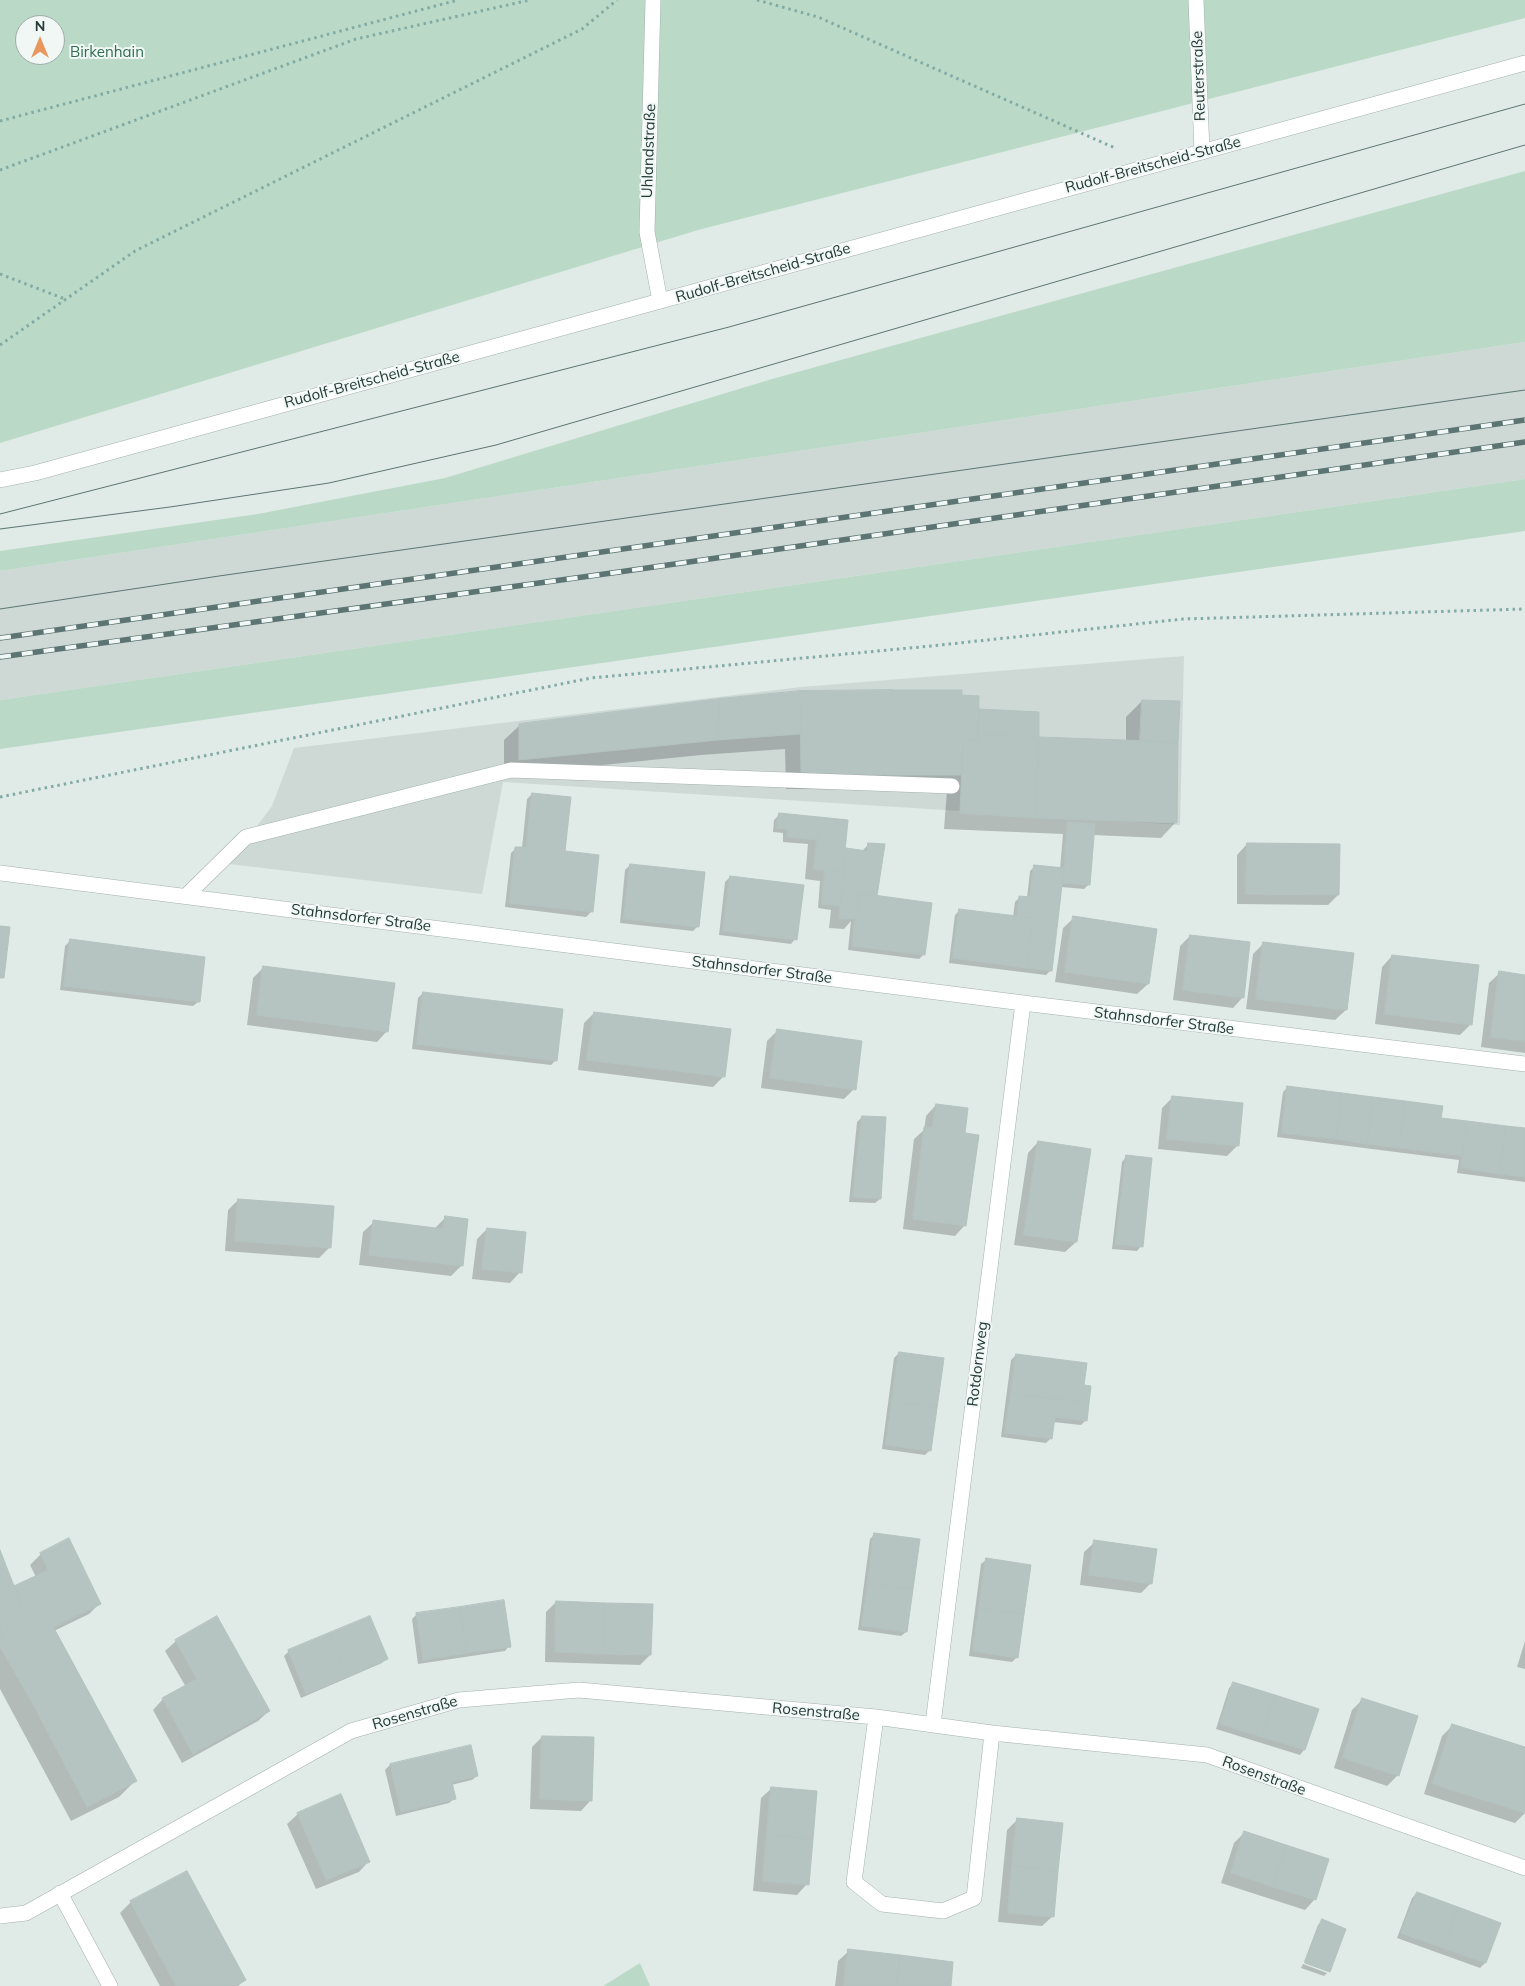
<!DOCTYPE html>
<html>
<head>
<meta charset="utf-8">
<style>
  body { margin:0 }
  #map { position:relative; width:1525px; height:1986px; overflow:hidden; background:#e0eae7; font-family:Mulish,sans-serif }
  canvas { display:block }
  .north { position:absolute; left:15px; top:15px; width:50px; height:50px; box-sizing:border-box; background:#f0f7f4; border:1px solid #9eaba8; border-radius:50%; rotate:0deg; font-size:14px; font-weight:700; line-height:20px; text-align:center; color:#223936 }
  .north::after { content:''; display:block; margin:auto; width:18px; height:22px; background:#e9975e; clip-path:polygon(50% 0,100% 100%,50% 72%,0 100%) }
</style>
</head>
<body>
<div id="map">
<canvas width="1525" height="1986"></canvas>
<div class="north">N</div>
</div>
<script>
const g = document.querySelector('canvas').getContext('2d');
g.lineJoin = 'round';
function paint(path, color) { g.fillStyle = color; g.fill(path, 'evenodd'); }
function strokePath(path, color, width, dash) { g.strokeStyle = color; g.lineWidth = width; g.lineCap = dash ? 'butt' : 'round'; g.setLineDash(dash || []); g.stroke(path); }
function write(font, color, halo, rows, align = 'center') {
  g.font = font + ' Mulish,sans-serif'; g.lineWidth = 4; g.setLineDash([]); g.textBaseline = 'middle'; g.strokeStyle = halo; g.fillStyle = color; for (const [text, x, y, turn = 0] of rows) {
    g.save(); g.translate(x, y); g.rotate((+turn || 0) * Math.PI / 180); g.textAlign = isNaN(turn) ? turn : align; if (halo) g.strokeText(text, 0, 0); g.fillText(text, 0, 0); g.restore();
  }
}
const built = new Path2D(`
  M1525,342V479L0,700V571Z
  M1184,656L1180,825L503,782L482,894L229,864L272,806L294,748L801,687Z`);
const green = new Path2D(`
  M0,0H1525V18L698,230L0,443ZM25,25H55V55H25Z
  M1525,171V342L0,571V551L258,514L445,478L772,379Z
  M1525,479V531L0,749V700Z
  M640,1963L650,1986H603Z`);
const shadow = new Path2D(`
  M800,692H961V696L977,711L1038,713V738L1126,742V717L1142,701L1176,822L1161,838L1093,835L1089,884L1084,889L1061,887L1051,970L1046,975L949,963L955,915L960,910L1013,917L1015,902L1020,897L1027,898L1030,871L1035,866L1060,869L1063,834L944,829L947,790L786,789L785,749L701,755L504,775V740L520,725Z
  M532,794L564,852L591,912L586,917L505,907L511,853L516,848H522L527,799Z
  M779,815L844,849L862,851L869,844L875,897L924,954L919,959L848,950L851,921L844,929L829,928L831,910L818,908L820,881L805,879L808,844L783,842V833L773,832L774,820Z
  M1247,844L1338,895L1328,905L1237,904V855Z
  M630,865L698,926L693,931L620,923L625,870Z
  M730,877L795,939L791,944L719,935L725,882Z
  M1074,918L1156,930L1148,984L1137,994L1055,982L1063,928Z
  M1190,936L1243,997L1233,1008L1173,1000L1180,946Z
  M70,941L198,1002L193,1006L60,990L65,946Z
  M1263,944L1352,954L1346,1010L1335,1020L1246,1009L1253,954Z
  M1392,956L1470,1025L1460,1035L1375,1024L1382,967Z
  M264,967L387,1031L377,1042L247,1025L253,978Z
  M1500,973L1525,976V1053L1481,1047L1489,983Z
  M423,993L556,1060L551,1065L412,1049L418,998Z
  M594,1013L723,1077L713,1087L578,1070L584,1023Z
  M777,1031L854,1089L844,1099L761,1088L767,1041Z
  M1288,1087L1440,1119L1525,1129V1182L1457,1173L1459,1160L1277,1137L1283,1092Z
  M1172,1098L1242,1104L1237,1146L1227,1156L1158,1149L1162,1108Z
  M936,1105L965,1225L955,1236L903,1229L914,1139L924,1130L926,1116Z
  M862,1117L880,1199L875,1203L849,1202L857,1122Z
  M1038,1142L1076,1242L1065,1252L1014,1245L1028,1153Z
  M1126,1157L1141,1246L1137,1251L1112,1249L1122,1162Z
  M238,1200L329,1248L319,1258L225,1251L228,1210Z
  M445,1218L462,1265L451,1276L359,1265L363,1232L374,1222L435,1228Z
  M487,1229L520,1272L510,1283L472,1279L477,1239Z
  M899,1353L930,1450L925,1455L882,1449L894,1358Z
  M1016,1355L1083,1387L1086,1420L1081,1425L1053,1422L1051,1438L1046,1443L1001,1437L1011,1360Z
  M875,1534L906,1632L901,1636L858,1630L870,1539Z
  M1095,1542L1151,1583L1141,1593L1080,1585L1084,1552Z
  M0,1553L13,1588L36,1577L30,1565L41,1554L99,1604L89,1614L54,1631L135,1781L119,1797L71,1821L0,1689Z
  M986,1560L1017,1657L1012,1662L969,1656L981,1564Z
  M556,1602L650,1655L640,1665L545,1662L546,1612Z
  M417,1614L509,1646L505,1651L418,1664L412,1619Z
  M176,1641L269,1711L258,1721L182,1763L153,1710L163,1699L186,1687L165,1651Z
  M1525,1641V1669L1517,1667Z
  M289,1651L387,1658L382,1663L301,1698L284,1656Z
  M1234,1683L1304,1750L1300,1755L1216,1729L1229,1688Z
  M1362,1700L1398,1775L1387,1786L1334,1768L1352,1710Z
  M1453,1725L1525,1748V1813L1515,1823L1424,1794L1442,1736Z
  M542,1737L591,1800L581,1811L530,1809L532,1747Z
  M470,1746L477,1776L472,1780L451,1785L454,1799L449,1803L396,1816L385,1770L390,1765Z
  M772,1788L807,1884L797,1895L753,1891L761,1798Z
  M298,1814L369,1861L359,1872L316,1889L287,1824Z
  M1017,1820L1053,1916L1042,1926L998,1922L1007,1830Z
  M1244,1833L1315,1899L1305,1910L1221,1883L1234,1843Z
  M1417,1893L1499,1923L1485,1963L1480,1968L1397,1938L1412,1898Z
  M131,1902L245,1980L238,1986H160L120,1913Z
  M1323,1920L1345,1929L1328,1972V1970L1304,1962L1318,1925Z
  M849,1951L949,1986H835L838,1961Z
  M1303,1964L1327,1973L1324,1976L1301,1968Z`);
const building = new Path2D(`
  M892,690V775L801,774L800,691Z
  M892,690H962V695L979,696L978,741L963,740L962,775H892Z
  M800,691V734L718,740L719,699Z
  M719,699L718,740L519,760V724Z
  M1142,700L1180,701L1178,742L1140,741Z
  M979,709L1039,712V737L979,734Z
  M979,734L1039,737L1035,818L960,813L963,740L978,741Z
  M1039,737L1178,742L1177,823L1035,818Z
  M532,793L571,797L565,851L599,855L593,912L509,903L515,847H526Z
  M779,813L819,817L817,840L787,837L788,829L777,828Z
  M819,817L848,820L843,872L814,869Z
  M1068,822L1095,824L1090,885L1063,883Z
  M868,843L885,844L877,896L859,893L856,919L839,918L846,848L867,851Z
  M1247,843L1340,844L1339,895L1246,894Z
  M630,864L705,872L699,927L624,919Z
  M1034,865L1064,868L1052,971L1027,968L1033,918L1017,916L1019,896L1030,897Z
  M825,870L843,872L840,906L822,904Z
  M730,876L804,885L797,940L723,931Z
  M859,893L932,903L925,955L852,946Z
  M959,909L1033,918L1027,968L953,958Z
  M1073,916L1157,929L1149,984L1065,972Z
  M0,926L10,927L4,978H0Z
  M1190,935L1250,942L1244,998L1183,990Z
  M70,939L205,957L200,1002L64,986Z
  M1263,942L1354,953L1347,1010L1256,999Z
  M1392,955L1479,965L1472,1025L1385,1014Z
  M263,966L395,983L388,1032L257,1015Z
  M1499,971L1525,975V1041L1491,1037Z
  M423,992L563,1009L557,1061L417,1044Z
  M594,1012L731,1029L725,1077L587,1060Z
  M777,1029L862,1041L856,1090L770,1078Z
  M1287,1086L1342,1093L1336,1139L1282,1133Z
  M1342,1093L1373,1097L1367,1144L1336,1139Z
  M1172,1096L1243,1103L1239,1146L1167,1139Z
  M1373,1097L1405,1101L1399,1148L1367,1144Z
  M1405,1101L1443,1106L1441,1118L1467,1121L1463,1156L1399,1148Z
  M936,1104L968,1108L965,1133L979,1135L966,1226L913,1219L924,1127L932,1128Z
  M862,1116L886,1117L881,1199L853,1197Z
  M1467,1121L1506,1126L1500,1174L1461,1168Z
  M1506,1126L1525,1128V1177L1500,1174Z
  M1038,1141L1091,1149L1077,1242L1024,1235Z
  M1126,1155L1152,1158L1143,1247L1116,1244Z
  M238,1199L334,1206L331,1248L235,1241Z
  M445,1216L468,1219L463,1266L369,1255L373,1220L443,1229Z
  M487,1228L526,1232L522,1273L482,1269Z
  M899,1352L944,1358L937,1408L892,1401Z
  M1016,1354L1087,1363L1084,1385L1091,1386L1089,1403L1011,1393Z
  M1011,1393L1089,1403L1087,1421L1055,1417L1052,1439L1005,1433Z
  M892,1401L937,1408L931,1451L886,1445Z
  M874,1533L920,1539L913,1589L868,1583Z
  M69,1538L101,1604L54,1627L36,1595L21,1604L14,1586L48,1570L40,1553Z
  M1094,1540L1157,1549L1152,1584L1089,1575Z
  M0,1550L21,1604L0,1639Z
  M986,1558L1031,1565L1024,1614L979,1608Z
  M868,1583L913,1589L907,1632L862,1626Z
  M36,1595L137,1781L87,1807L33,1704L0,1647V1639L21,1604Z
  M504,1600L511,1647L467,1653L460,1607Z
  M556,1601L604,1603L603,1654L555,1652Z
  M604,1603L653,1604L651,1655L603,1654Z
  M460,1607L467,1653L423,1660L416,1613Z
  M979,1608L1024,1614L1018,1658L973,1651Z
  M217,1616L270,1711L193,1754L162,1698L197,1679L175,1640Z
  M370,1616L388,1659L348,1677L329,1633Z
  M329,1633L348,1677L306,1694L288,1650Z
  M1233,1682L1275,1695L1262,1737L1220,1724Z
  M1275,1695L1319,1709L1305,1750L1262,1737Z
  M1362,1698L1418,1716L1399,1776L1343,1758Z
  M1452,1724L1525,1747V1813L1433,1784Z
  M542,1736L594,1737L592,1801L540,1799Z
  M471,1745L478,1776L452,1782L456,1799L401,1812L390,1764Z
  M771,1787L817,1791L813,1839L767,1834Z
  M341,1794L370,1862L326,1880L297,1813Z
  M1017,1818L1063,1823L1058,1871L1012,1866Z
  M1244,1831L1286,1845L1273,1887L1231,1873Z
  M767,1834L813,1839L809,1885L763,1881Z
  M1286,1845L1329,1859L1316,1900L1273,1887Z
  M1012,1866L1058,1871L1054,1917L1008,1913Z
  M187,1871L246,1980L235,1986H176L130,1901Z
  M1417,1892L1458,1907L1443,1948L1401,1933Z
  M1458,1907L1501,1923L1486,1963L1443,1948Z
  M1322,1919L1346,1929L1330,1972L1305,1963Z
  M848,1949L900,1955L896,1986H844Z
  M900,1955L953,1962L951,1986H896Z`);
const path = new Path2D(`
  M757,0L818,17L1115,148
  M0,121L458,0
  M0,170L356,39L530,0
  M0,274L65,299
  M0,345L135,251L582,29L617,0
  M0,797L591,678L931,646L1183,619L1525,609`);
const service = new Path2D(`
  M186,896L246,837L511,770L952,786`);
const minor = new Path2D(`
  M653,0L647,232L660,301
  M1196,0L1202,152
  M0,873L1023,1003L1525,1064
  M876,1717L854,1882L882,1904L943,1911L974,1898L992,1733
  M933,1724L1023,1003
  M60,1893L110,1986
  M0,1916L26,1913L351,1731L459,1700L579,1690L876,1717L992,1733L1207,1755L1525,1868`);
const tertiary = new Path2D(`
  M0,480L35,473L1525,63`);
const tram = new Path2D(`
  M0,514L729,327L1525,104
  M0,529L170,507L329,483L496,445L1525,145
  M0,609L219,576L1525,390`);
const rail = new Path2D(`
  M0,638L1525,420
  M0,657L619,572L1525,442`);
const parkNames = [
  ["Birkenhain",107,52]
];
const streetNames = [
  ["Reuterstraße",1199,76,-92],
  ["Uhlandstraße",649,151,-88],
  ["Rudolf-Breitscheid-Straße",1153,165,-15],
  ["Rudolf-Breitscheid-Straße",763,273,-16],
  ["Rudolf-Breitscheid-Straße",372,380,-15],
  ["Stahnsdorfer Straße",361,918,7],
  ["Stahnsdorfer Straße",762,970,7],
  ["Stahnsdorfer Straße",1164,1021,7],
  ["Rotdornweg",978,1364,-83],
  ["Rosenstraße",816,1712,5],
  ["Rosenstraße",415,1713,-16],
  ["Rosenstraße",1264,1776,20]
];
paint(built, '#ced9d6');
paint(green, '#badac7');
paint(shadow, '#0003');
paint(building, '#b5c4c0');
strokePath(building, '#b3c3bf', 1);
strokePath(service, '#a3b1ae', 16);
strokePath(minor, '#a3b1ae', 16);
strokePath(tertiary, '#a3b1ae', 16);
strokePath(path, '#82aba5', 3, [2.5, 4]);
strokePath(service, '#fff', 15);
strokePath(minor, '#fff', 15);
strokePath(tertiary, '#fff', 15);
strokePath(tram, '#5c7572', 1);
strokePath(rail, '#5c7572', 5.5);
strokePath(rail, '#f0f7f4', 4, [11]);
write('15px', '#2f6d51', '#f0f7f4', parkNames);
write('15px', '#223936', '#f0f7f4', streetNames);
</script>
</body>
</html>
